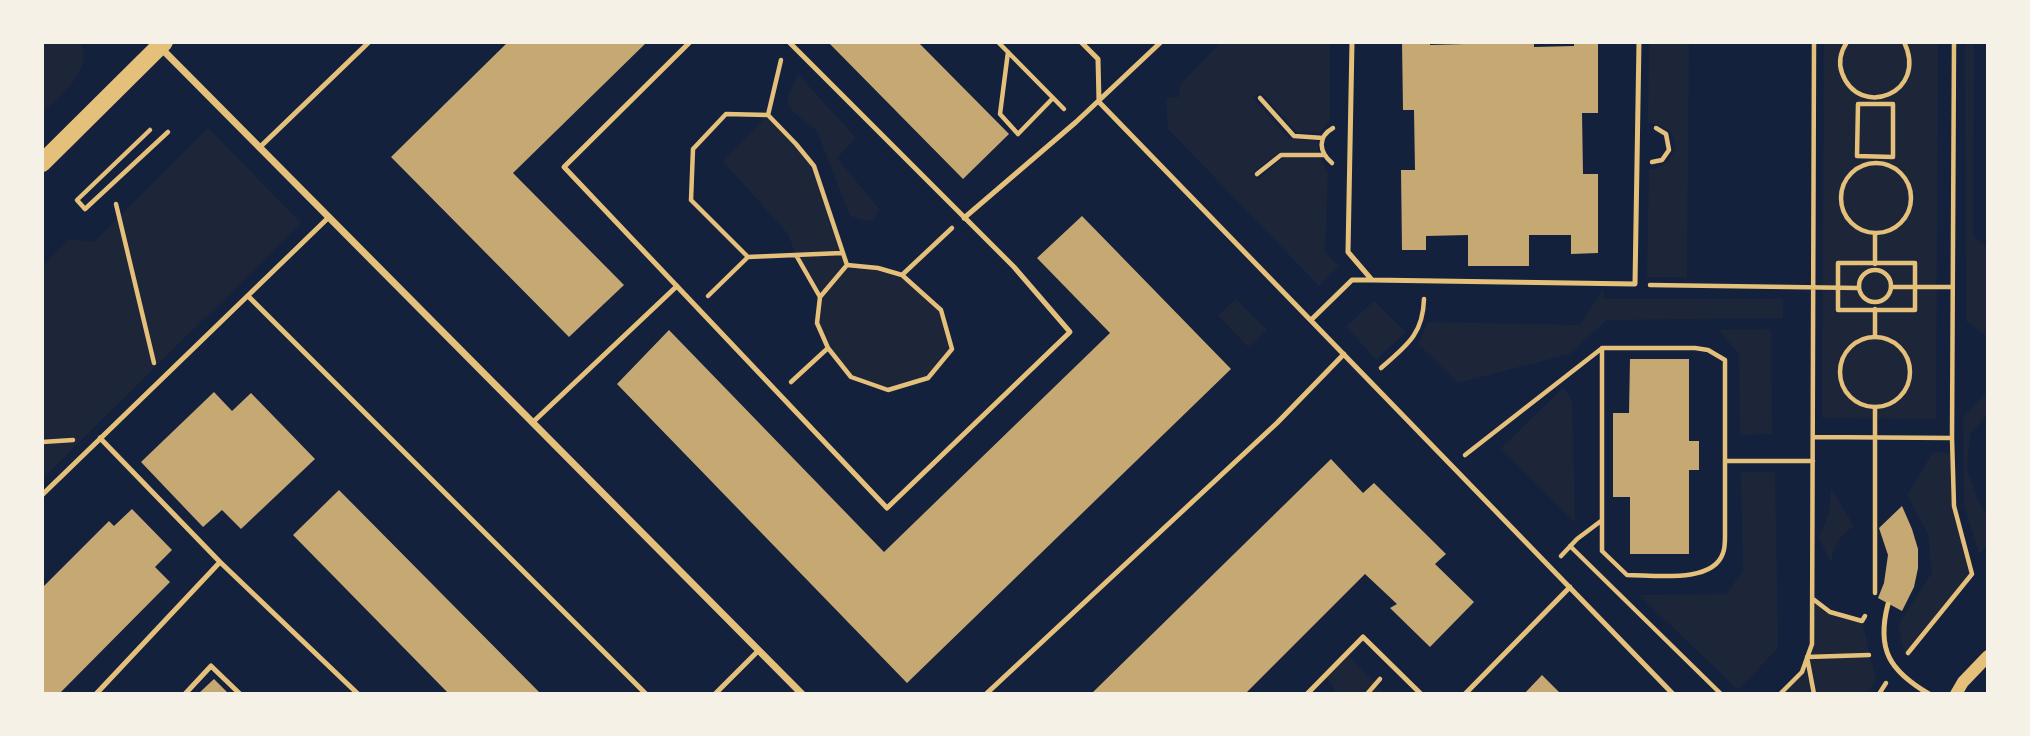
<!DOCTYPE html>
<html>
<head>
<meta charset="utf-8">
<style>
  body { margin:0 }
  #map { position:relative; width:2030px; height:736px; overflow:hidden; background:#14213d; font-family:Manrope,sans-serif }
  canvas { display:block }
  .frame { position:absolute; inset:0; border:44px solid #f6f1e7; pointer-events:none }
</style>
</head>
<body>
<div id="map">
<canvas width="2030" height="736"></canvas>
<div class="frame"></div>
</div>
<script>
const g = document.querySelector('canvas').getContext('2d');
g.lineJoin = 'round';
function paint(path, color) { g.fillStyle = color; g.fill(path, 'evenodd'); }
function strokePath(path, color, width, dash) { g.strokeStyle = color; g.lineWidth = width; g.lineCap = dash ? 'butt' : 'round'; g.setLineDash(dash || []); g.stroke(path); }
const green = new Path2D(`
  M42,42H80C94,71 60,95 42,113Z
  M1221,42H1330V120L1320,132H1297L1261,92L1253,98L1289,139L1318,141V152H1279L1252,173L1258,180L1283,158H1320L1328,172L1325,253L1339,266L1319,286L1168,129L1166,98L1179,97L1180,85Z
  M1649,42H1689L1687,277H1647L1649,170C1684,163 1684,126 1648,123Z
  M1824,42H1938L1936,419L1822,418Z
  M1965,42H1974L1973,236L1988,248V335H1985L1966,321Z
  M798,74L856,138L837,158L879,209L874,220L866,221L850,216L817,131L792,111L787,99Z
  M768,115L814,166L846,265L878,268L902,275L941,310L952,349L928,378L888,390L851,377L828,348L817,323L820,297L796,255L788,234L723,161Z
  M208,128L301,223L42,479V267L69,239L94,242Z
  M1603,289L1604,299H1783V318L1607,320L1569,354L1458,383L1418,344L1428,322L1580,325Z
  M1236,299L1267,330L1248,347L1218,315Z
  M1374,301L1406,332L1376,360L1347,327L1344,328Z
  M1771,329L1772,434L1740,435L1739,354L1718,330Z
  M1564,387L1572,402L1575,523L1501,448Z
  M1988,390V414L1970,434L1967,469L1979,502L1988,518V544L1979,554L1964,504L1963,417Z
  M1933,452L1952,453L1954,506L1972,574L1905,655L1898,625L1932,573L1928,534L1907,495Z
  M1741,472H1775L1778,648L1738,690L1639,595L1727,594L1743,570Z
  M1831,489L1854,526C1839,536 1834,545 1831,563L1819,538L1829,513Z
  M1812,599L1830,612L1862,621L1876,680L1866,694H1780L1802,672L1812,645Z
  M1347,654L1386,694H1331L1335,690L1325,676Z`);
const building = new Path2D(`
  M508,42H647L513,173L624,285L569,337L391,157Z
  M828,42H918L1009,134L963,179Z
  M1402,42H1430V45L1534,42V47L1574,46V42H1598V113H1582L1583,174H1598V253L1571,254V235H1529V266H1468V235L1426,236V250H1402L1401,170H1415L1414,110H1403Z
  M1082,216L1231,369L907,683L617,384L669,330L884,552L1110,333L1037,258Z
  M1630,359H1689V441H1699V470H1689V554H1630V497H1613V413H1629Z
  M214,392L232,411L251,393L315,459L241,529L222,510L203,527L141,462Z
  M1331,459L1363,493L1374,483L1446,554L1435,564L1474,602L1430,647L1390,608L1397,604L1365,574L1245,694H1091Z
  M339,490L541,694H449L293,535Z
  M1902,506L1912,529L1918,549V568L1914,587L1902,611L1878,598L1884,583L1888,555L1879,528Z
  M132,509L172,550L155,567L170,582L59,694H42V588L109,521L114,526Z
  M1542,675L1561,694H1524Z
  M214,679L229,694H198Z`);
const path = new Path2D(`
  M998,42L1064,109
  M1847,42C1841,51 1838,62 1842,73C1859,120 1929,93 1904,42
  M1008,52L1000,114L1018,134L1053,98
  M781,60L768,115L796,144L814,166L847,265L878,268L902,275L952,228
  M1260,98L1294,136L1323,138
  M1858,104H1893V157L1857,156Z
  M768,115L726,114L693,149L691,200L748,257L842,253
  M150,130L77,200L85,209L168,132
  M1652,162L1662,160L1669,150L1666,134L1656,128
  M1332,163C1319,152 1317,137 1333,128
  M1841 198a35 35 0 1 1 70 0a35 35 0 1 1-70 0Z
  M1257,174L1281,155H1323
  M116,204L154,363
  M1875,233V264
  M796,255L820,297
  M1838,263H1915V310H1838Z
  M1859 286a16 16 0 1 1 32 0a16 16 0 1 1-32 0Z
  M1650,285L1858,288
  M1891,287H1952
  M708,296L748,257
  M1875,309V336
  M1840 372a35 35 0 1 1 70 0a35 35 0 1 1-70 0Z
  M828,348L851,377L888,390L928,378L952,349L941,310L902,275
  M1602,348H1695L1708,350L1725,360V536C1725,541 1725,548 1723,553C1713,584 1654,575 1627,575L1602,551Z
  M1381,368C1406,346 1423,335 1424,299
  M791,382L828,348L817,323L820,297L847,265
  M1875,407V593
  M1813,437L1952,438
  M42,442L73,440
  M1465,455L1601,349
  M1725,461H1813
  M1570,546L1721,694
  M1561,556L1577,539L1601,521
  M1813,599L1830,612L1862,621L1865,616
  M1908,653L1972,574L1954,506L1952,438L1954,42
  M1367,694L1380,679
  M1780,694L1802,672L1812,644L1814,42
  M1814,694L1807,657L1869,655
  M1879,694L1886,683`);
const service = new Path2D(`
  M690,42L564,167L887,508L1070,332L1014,267L789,42
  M1081,42L1098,59L1099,102L1673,694
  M1352,42L1348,252L1372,280L1635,284L1639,42
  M259,148L369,42
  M964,218L1076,122L1161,42
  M248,296L646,694
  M1311,320L1352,280H1372
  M532,423L677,286
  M100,438L220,562L358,694
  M42,495L328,218
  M1888,604C1876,650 1890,671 1929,694
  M96,694L220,562
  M185,694L211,666L240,694
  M715,694L758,651
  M986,694L1277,423L1344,354
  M1307,694L1363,637L1421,694
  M1465,694L1570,587`);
const minor = new Path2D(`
  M159,46L802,694`);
const tertiary = new Path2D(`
  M1956,694L1963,682L1988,656`);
const primary = new Path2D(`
  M42,163L164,42`);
paint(green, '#1d2539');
paint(building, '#c6a872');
strokePath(path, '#e5c07b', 4.5);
strokePath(service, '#e5c07b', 5);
strokePath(minor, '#e5c07b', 7);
strokePath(tertiary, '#e5c07b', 12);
strokePath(primary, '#e5c07b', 18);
</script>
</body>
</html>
